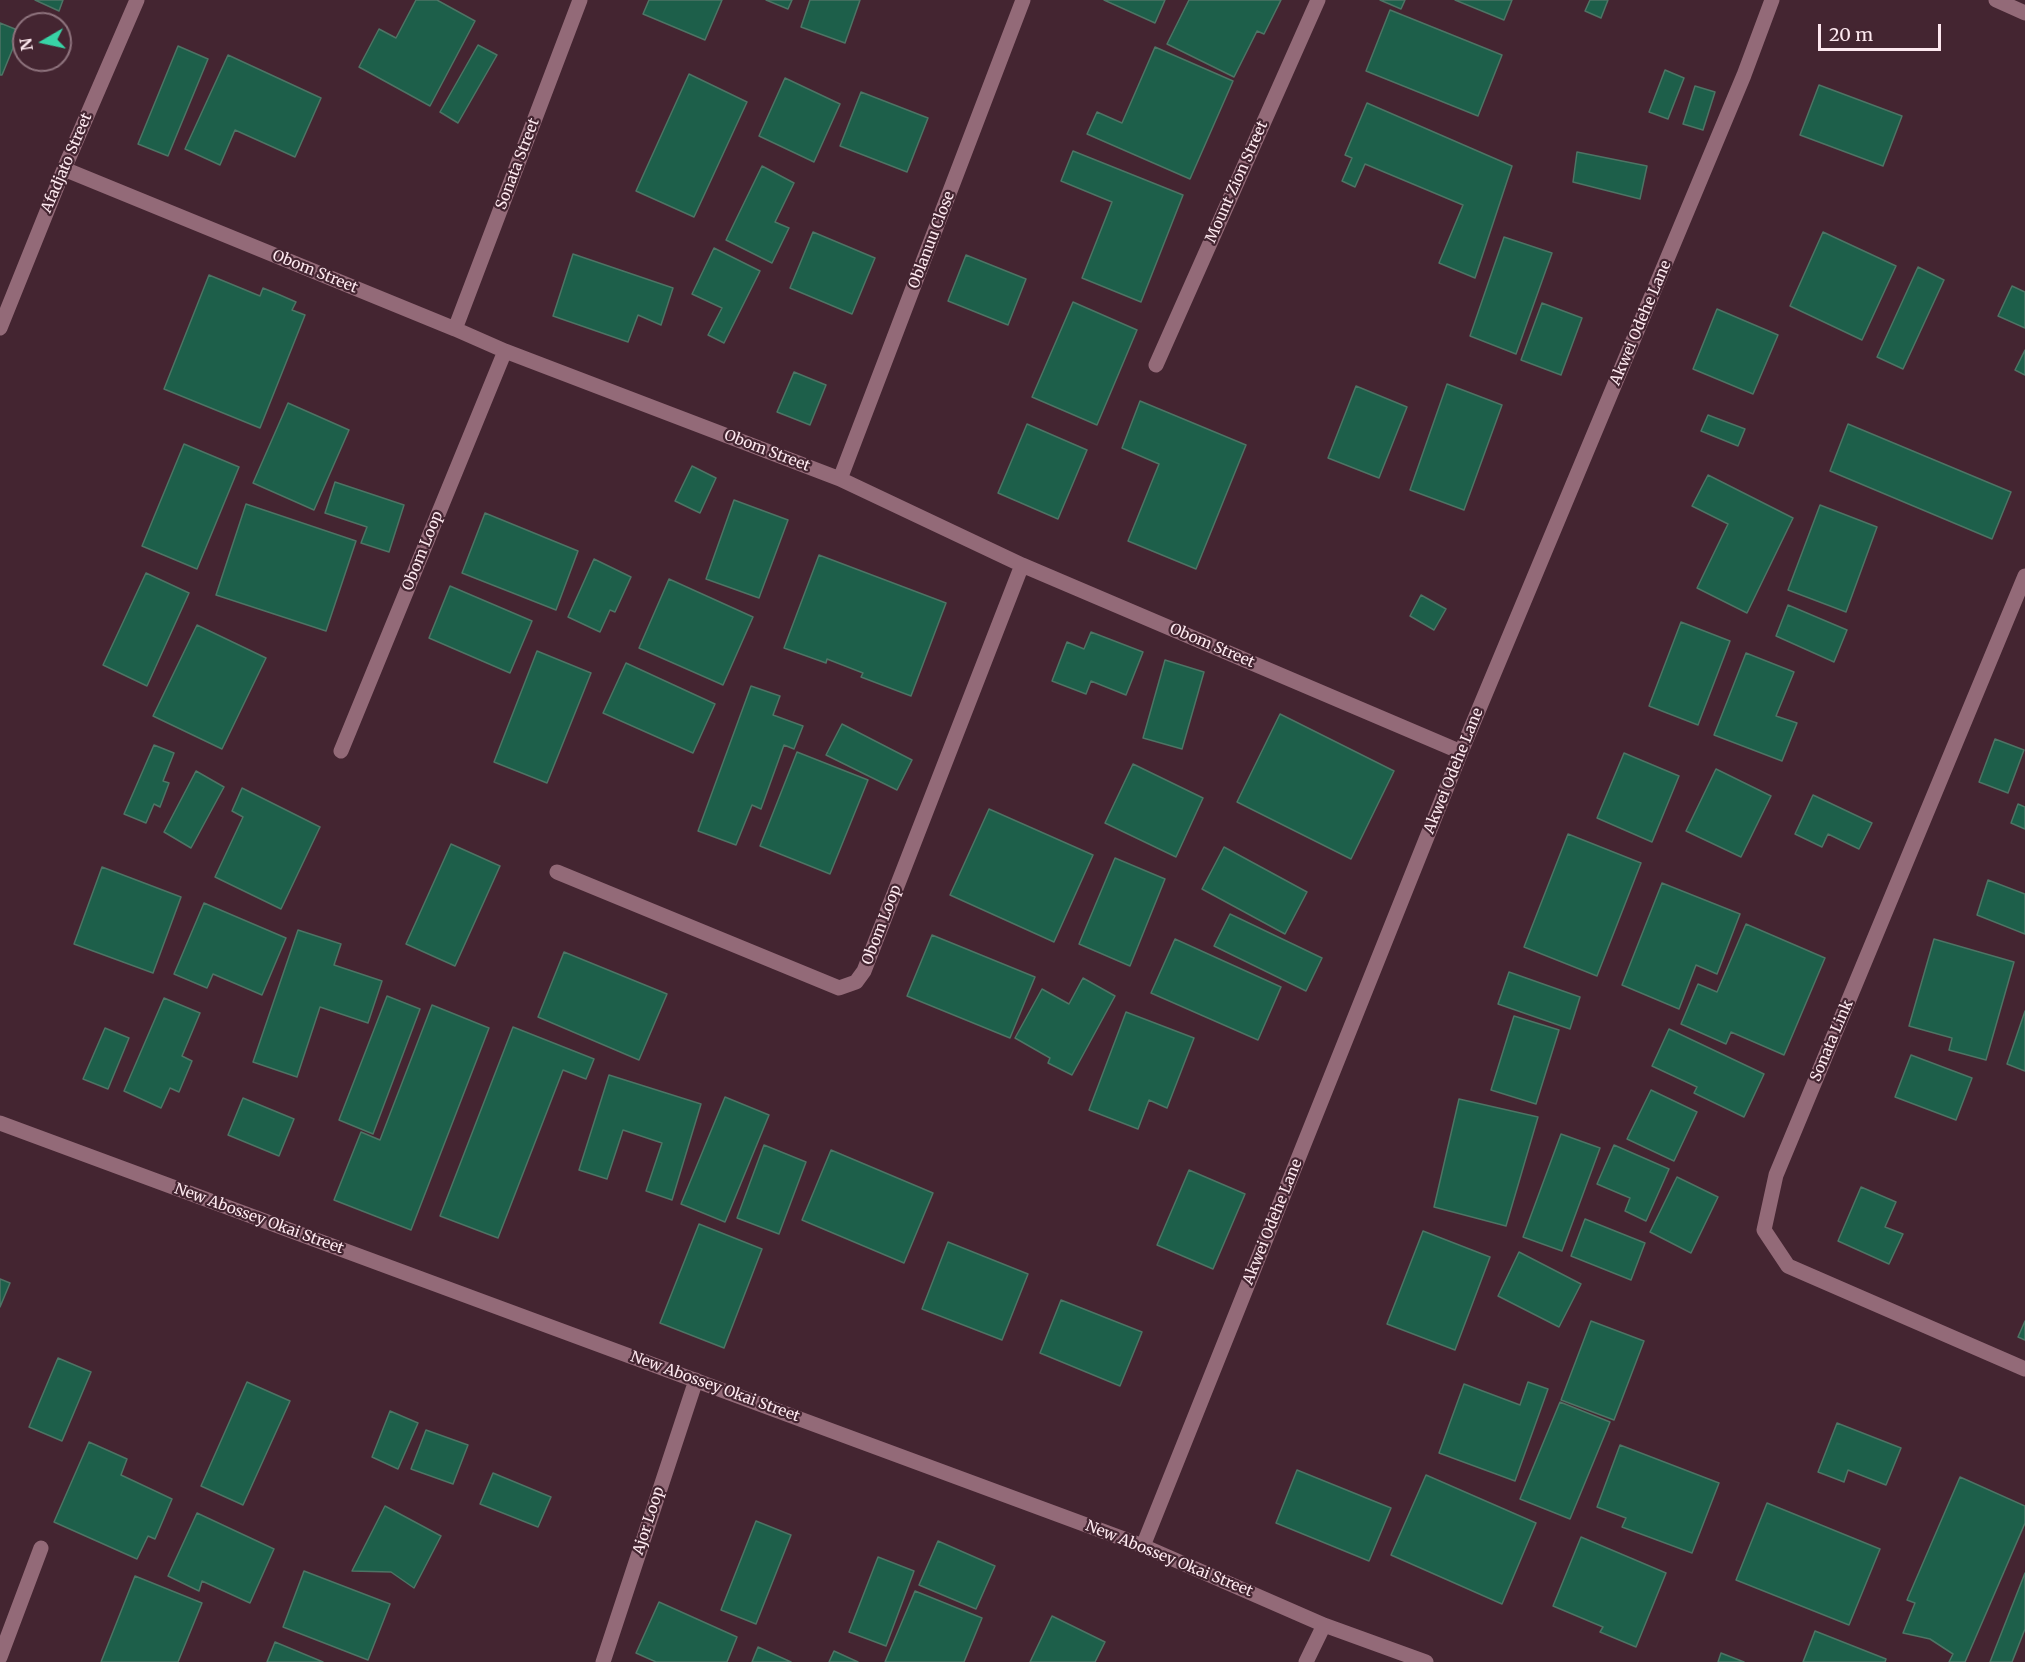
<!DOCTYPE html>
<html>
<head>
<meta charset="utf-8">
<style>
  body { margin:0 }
  #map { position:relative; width:2025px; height:1662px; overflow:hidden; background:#442531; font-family:Merriweather,serif }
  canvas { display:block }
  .north { position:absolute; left:12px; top:12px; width:60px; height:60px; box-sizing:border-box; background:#442531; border:2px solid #8e737d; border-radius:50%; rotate:261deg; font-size:16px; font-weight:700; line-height:24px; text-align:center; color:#fde8ef }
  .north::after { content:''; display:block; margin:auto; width:21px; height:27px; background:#38d4a6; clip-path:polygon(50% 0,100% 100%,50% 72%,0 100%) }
  .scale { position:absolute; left:1818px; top:24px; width:123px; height:27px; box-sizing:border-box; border:3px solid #fde8ef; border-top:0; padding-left:8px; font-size:18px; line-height:21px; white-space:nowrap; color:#fde8ef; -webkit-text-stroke:4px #442531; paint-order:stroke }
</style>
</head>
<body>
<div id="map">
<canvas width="2025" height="1662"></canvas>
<div class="north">N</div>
<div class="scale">20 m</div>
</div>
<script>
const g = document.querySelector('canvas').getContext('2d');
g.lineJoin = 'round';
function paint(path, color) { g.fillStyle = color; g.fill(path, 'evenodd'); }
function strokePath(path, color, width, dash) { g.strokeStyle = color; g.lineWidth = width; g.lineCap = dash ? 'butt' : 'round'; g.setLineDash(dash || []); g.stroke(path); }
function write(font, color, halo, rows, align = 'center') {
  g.font = font + ' Merriweather,serif'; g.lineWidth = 4.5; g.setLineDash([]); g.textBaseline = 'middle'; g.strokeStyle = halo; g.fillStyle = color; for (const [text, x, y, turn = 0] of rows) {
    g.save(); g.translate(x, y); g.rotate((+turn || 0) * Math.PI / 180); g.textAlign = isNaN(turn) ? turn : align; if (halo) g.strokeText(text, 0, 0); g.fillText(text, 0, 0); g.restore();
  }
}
const building = new Path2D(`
  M35,0H63L59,11Z
  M416,0H437L475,21L430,106L359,67L379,29L396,38Z
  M649,0H722L705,40L643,14Z
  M766,0H792L788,9Z
  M810,0H860L845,43L801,27Z
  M1104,0H1165L1155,23Z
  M1189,0H1281L1264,34L1257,31L1234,77L1167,44Z
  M1380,0H1405L1401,9Z
  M1455,0H1512L1504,20Z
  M1590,0H1608L1601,18L1585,11Z
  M1390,10L1502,55L1478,116L1366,71Z
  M0,23L20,31L2,75H0Z
  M478,45L497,55L458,123L440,112Z
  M178,46L208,59L168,156L138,144Z
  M1155,47L1233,81L1190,179L1087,134L1097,112L1122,123Z
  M228,55L321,98L295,157L235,130L220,165L185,149Z
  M1665,70L1684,78L1668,119L1649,112Z
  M689,74L747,102L694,217L636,191Z
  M785,78L840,104L814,162L759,136Z
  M1819,85L1902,116L1883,166L1800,135Z
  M1695,86L1715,92L1703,130L1683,124Z
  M861,92L928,118L907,172L840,146Z
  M1367,103L1512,166L1475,278L1439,263L1463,205L1365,164L1355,187L1342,181L1352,158L1345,155Z
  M1073,151L1183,195L1141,302L1082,278L1112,202L1061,181Z
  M1577,152L1647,166L1640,199L1573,182Z
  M762,166L794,183L775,222L789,228L772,263L726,240Z
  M813,232L875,258L852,314L790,288Z
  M1823,232L1896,266L1862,340L1790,306Z
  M1504,237L1552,253L1516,354L1470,336Z
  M714,248L760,271L724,343L708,335L722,308L692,294Z
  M573,254L673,288L661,325L638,315L628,342L553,316Z
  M966,255L1026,279L1008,325L948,301Z
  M1918,267L1944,280L1903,369L1877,357Z
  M209,275L260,296L263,288L280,295L296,302L292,310L305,315L260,428L164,389Z
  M2012,286L2025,292V328L1998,316Z
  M1073,302L1137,330L1097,425L1032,397Z
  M1542,303L1582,318L1561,375L1521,360Z
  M1717,309L1778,335L1753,394L1693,369Z
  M2025,350V375L2015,370Z
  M794,372L826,385L810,425L777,412Z
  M1447,384L1502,405L1464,510L1410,490Z
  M1356,386L1407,407L1379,478L1328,458Z
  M1140,401L1246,445L1196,569L1128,541L1159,464L1122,448Z
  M288,403L349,430L314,510L253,483Z
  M1708,415L1745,429L1738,446L1701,431Z
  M1027,424L1087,450L1058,519L998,493Z
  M1848,424L2011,492L1992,539L1830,471Z
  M184,444L239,467L197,569L142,546Z
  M692,466L716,478L700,513L675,501Z
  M1708,475L1793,518L1747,613L1697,588L1728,524L1692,506Z
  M335,482L404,505L389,552L361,543L367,527L325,513Z
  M734,500L788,520L759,598L706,579Z
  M246,504L356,541L326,631L216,595Z
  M1820,505L1877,527L1846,612L1788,590Z
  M485,513L578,551L556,610L462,573Z
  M819,555L946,603L911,696L861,677L863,673L827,659L826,663L784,648Z
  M594,559L631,577L615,612L610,610L600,632L568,617Z
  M146,573L189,593L147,686L103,665Z
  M669,579L753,617L723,685L639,648Z
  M450,586L532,621L510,673L429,638Z
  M1421,595L1446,609L1434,630L1410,616Z
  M1788,605L1847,630L1834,662L1776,636Z
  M1681,622L1730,641L1698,725L1649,706Z
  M197,625L266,658L222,749L153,716Z
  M1091,632L1143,652L1126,695L1091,681L1086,694L1052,681L1067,642L1084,649Z
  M537,651L591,673L547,783L494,762Z
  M1746,653L1794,672L1776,716L1797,723L1782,761L1714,735Z
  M1165,660L1204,672L1182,749L1143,738Z
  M626,663L715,704L693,753L603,713Z
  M751,686L780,696L773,715L803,726L794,749L784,745L761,809L752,805L736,845L698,831Z
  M1280,714L1394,771L1351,859L1237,802Z
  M842,724L912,760L897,790L826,755Z
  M1995,739L2024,750L2008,793L1979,782Z
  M154,745L174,753L163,781L169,783L160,807L154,804L146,823L124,814Z
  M797,752L868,780L830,874L760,846Z
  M1624,753L1679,776L1652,842L1597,818Z
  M1133,764L1203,798L1176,857L1105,823Z
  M1716,769L1771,796L1741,857L1686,831Z
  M196,771L224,787L191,848L164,832Z
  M242,788L320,827L281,909L215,877L243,817L232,811Z
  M1813,795L1872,823L1859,849L1828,834L1822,847L1795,834Z
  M2018,804L2025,807V829L2011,823Z
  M989,809L1093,855L1054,942L950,895Z
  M1568,834L1641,863L1597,976L1524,947Z
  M451,844L500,866L455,966L406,944Z
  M1224,847L1307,892L1285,934L1202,889Z
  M1115,858L1165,879L1130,966L1079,944Z
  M102,867L181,897L153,973L74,944Z
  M1988,880L2025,894V934L1977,915Z
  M1662,883L1740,914L1717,974L1696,965L1679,1009L1622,985Z
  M204,903L286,938L262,995L213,974L207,988L174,974Z
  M1230,914L1322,958L1306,991L1214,946Z
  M1746,924L1825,958L1784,1055L1731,1032L1726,1044L1681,1024L1698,984L1717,992Z
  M298,930L341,944L334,965L382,981L368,1023L320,1007L297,1077L253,1062Z
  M932,935L1035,977L1010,1038L907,996Z
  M1175,939L1281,987L1258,1040L1151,993Z
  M1934,939L2014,962L1986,1060L1949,1050L1952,1038L1909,1026Z
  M564,952L667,994L639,1060L538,1017Z
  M1509,972L1580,997L1570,1029L1498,1004Z
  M1083,978L1115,996L1072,1075L1048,1063L1050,1058L1015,1038L1042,989L1069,1004Z
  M387,996L420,1009L373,1134L339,1120Z
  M164,998L200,1013L182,1056L192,1061L179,1092L170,1088L161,1108L124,1091Z
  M432,1005L489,1028L411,1230L334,1200L361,1132L380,1140Z
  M2025,1011V1071L2007,1064Z
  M1126,1012L1194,1038L1167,1108L1149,1100L1138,1129L1089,1110Z
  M1514,1016L1559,1030L1536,1104L1491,1090Z
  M513,1027L594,1059L586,1079L563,1070L498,1238L440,1216Z
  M105,1028L129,1038L108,1089L83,1079Z
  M1669,1029L1764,1074L1744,1117L1694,1093L1697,1087L1652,1066Z
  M1911,1055L1972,1078L1956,1120L1895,1097Z
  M609,1075L701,1104L672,1200L646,1191L662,1143L623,1130L607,1179L579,1170Z
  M1651,1090L1697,1112L1674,1161L1627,1139Z
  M725,1097L769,1115L725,1222L681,1204Z
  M243,1098L294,1119L279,1156L228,1135Z
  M1459,1099L1538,1117L1506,1226L1434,1207Z
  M1561,1134L1600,1148L1562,1251L1523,1237Z
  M764,1145L806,1162L779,1234L737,1218Z
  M1614,1145L1669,1169L1646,1221L1625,1211L1630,1198L1597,1184Z
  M831,1150L933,1193L904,1263L802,1220Z
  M1189,1170L1245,1194L1213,1269L1157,1245Z
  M1677,1177L1718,1197L1691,1253L1650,1232Z
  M1861,1187L1896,1202L1885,1227L1903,1234L1889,1264L1838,1241Z
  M1585,1219L1645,1243L1631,1280L1571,1256Z
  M699,1224L762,1249L724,1348L660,1323Z
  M1423,1231L1490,1257L1455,1350L1387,1324Z
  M948,1242L1028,1274L1002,1340L922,1309Z
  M1519,1252L1581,1284L1559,1327L1498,1296Z
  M0,1279L10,1283L0,1307Z
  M1061,1300L1142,1332L1120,1386L1040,1353Z
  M1591,1321L1644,1341L1614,1420L1561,1400Z
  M2025,1321V1340L2018,1337Z
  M58,1358L91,1372L62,1441L29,1427Z
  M247,1382L290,1401L243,1505L201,1486Z
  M1528,1382L1548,1389L1515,1481L1439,1453L1464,1384L1520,1405Z
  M1560,1402L1610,1422L1570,1519L1520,1499Z
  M390,1411L418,1423L398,1469L372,1457Z
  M1837,1423L1901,1448L1886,1485L1848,1470L1844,1482L1818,1472Z
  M426,1430L468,1445L453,1484L411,1469Z
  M89,1442L127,1459L121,1475L172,1499L155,1539L148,1536L137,1559L54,1522Z
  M1620,1445L1719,1483L1692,1553L1622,1527L1626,1518L1597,1507Z
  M1297,1470L1391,1508L1369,1561L1276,1523Z
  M493,1473L551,1497L538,1527L480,1504Z
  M1426,1475L1536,1523L1502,1604L1391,1555Z
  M1960,1477L2025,1506V1523L1965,1662H1949L1953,1654L1930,1639L1903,1633L1915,1603L1907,1600Z
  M1767,1503L1880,1549L1849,1625L1736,1580Z
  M385,1506L441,1536L414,1588L391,1572L352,1571Z
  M197,1513L274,1549L250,1603L202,1581L199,1591L168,1576Z
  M756,1521L791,1535L756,1624L721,1610Z
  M1581,1537L1666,1573L1636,1647L1600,1632L1603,1627L1553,1606Z
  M938,1541L995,1566L976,1609L919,1585Z
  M878,1557L914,1571L886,1646L849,1632Z
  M304,1571L390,1604L368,1660L283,1627Z
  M2025,1573V1629L2012,1662H1990Z
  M135,1576L202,1603L178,1662H101Z
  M915,1591L982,1618L964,1662H885Z
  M659,1602L737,1637L727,1662H656L636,1653Z
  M1052,1616L1105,1642L1095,1662H1030Z
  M1815,1631L1886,1659L1885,1662H1803Z
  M275,1642L323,1662H267Z
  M758,1647L791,1662H752Z
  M834,1651L858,1662H829Z
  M1721,1653L1744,1662H1718Z`);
const minor = new Path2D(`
  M1996,0L2025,13
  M64,169L455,329L505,351L840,479L1022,565L1461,752
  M0,328L64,169L137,0
  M455,329L580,0
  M1156,365L1318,0
  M840,479L1023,0
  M2025,576L1776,1175L1764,1230L1788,1266L2025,1369
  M341,751L505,351
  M557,872L839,988L856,982L864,971L1022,565
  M0,1123L1143,1546L1324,1625L1426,1662
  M1143,1546L1461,752L1744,75L1772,0
  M0,1657L41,1548
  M603,1662L696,1380
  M1306,1662L1324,1625`);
const streetNames = [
  ["Afadjato Street",67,163,-67],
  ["Sonata Street",518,164,-69],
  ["Mount Zion Street",1237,182,-66],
  ["Oblanuu Close",932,240,-69],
  ["Obom Street",315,272,22],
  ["Akwei Odehe Lane",1641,323,-67],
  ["Obom Street",767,451,21],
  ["Obom Loop",423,551,-68],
  ["Obom Street",1212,646,23],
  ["Akwei Odehe Lane",1454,771,-68],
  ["Obom Loop",882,925,-69],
  ["Sonata Link",1832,1041,-67],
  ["New Abossey Okai Street",259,1219,20],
  ["Akwei Odehe Lane",1273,1222,-68],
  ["New Abossey Okai Street",715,1387,20],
  ["Ajor Loop",649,1521,-72],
  ["New Abossey Okai Street",1169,1559,22]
];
paint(building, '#1d5f4a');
strokePath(building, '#4e7465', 1.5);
strokePath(minor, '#936a78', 15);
write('15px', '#fde8ef', '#442531', streetNames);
</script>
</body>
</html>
